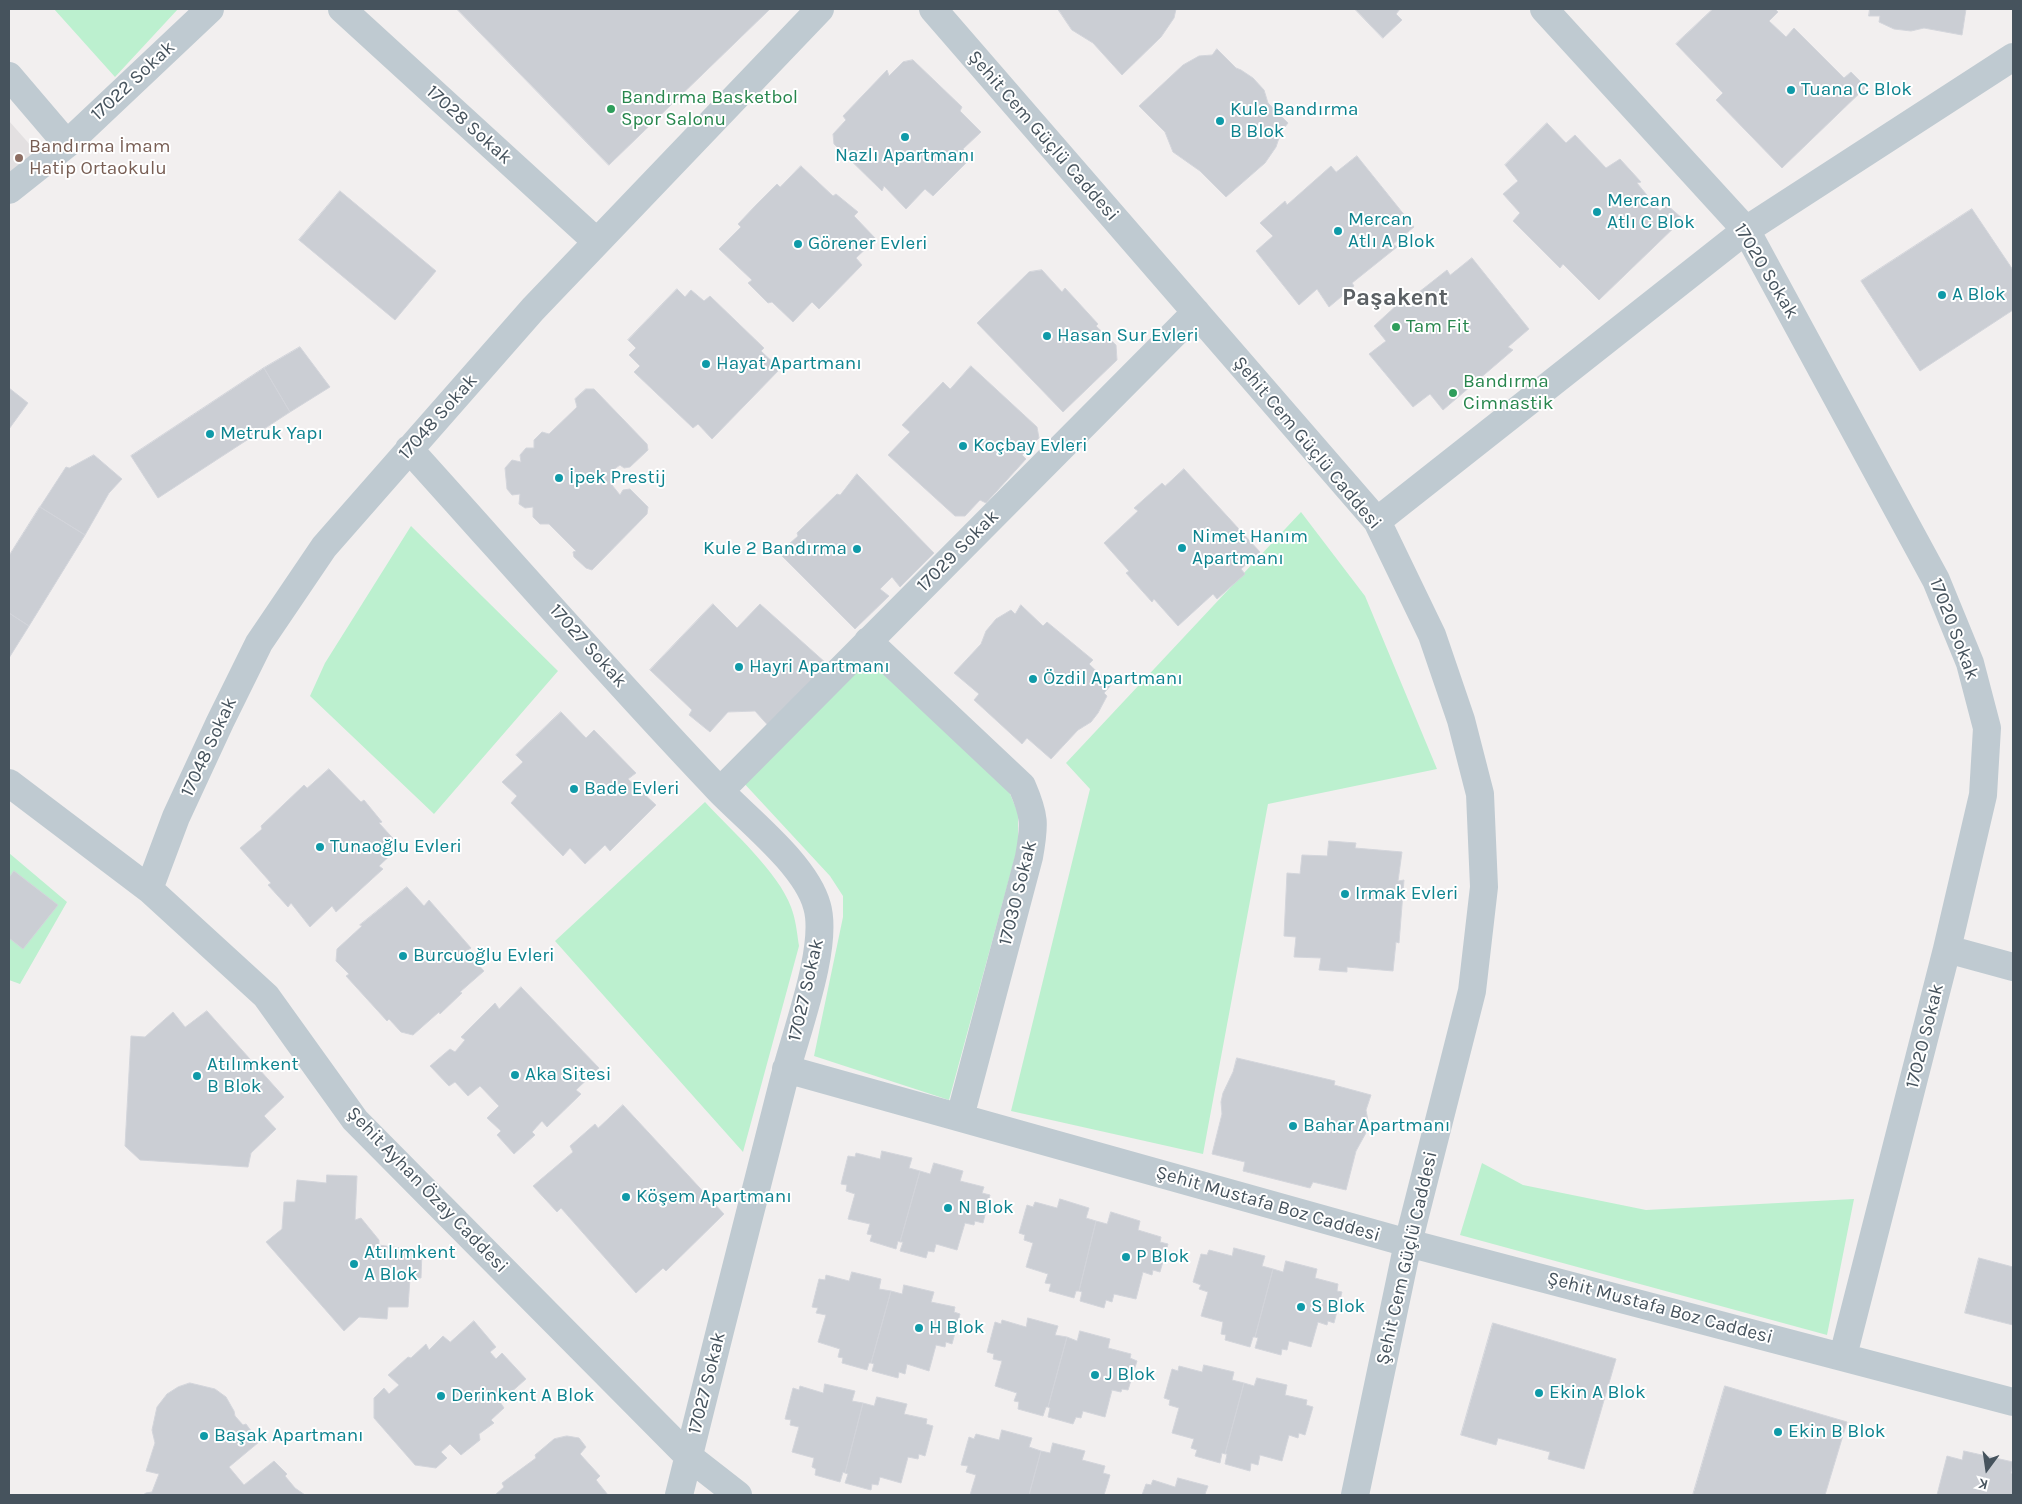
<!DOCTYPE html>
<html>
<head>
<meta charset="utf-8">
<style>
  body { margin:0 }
  #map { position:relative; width:2022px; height:1504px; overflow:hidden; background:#f2efef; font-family:Karla,sans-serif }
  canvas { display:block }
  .frame { position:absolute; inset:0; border:10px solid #46535d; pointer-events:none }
  .north { position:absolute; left:1962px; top:1444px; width:50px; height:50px; -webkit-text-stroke:4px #fff; paint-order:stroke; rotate:194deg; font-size:14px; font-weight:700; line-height:20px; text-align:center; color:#46535d }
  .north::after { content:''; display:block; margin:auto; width:18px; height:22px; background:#46535d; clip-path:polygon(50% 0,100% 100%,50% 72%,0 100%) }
</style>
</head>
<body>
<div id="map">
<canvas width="2022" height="1504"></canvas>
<div class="frame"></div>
<div class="north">K</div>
</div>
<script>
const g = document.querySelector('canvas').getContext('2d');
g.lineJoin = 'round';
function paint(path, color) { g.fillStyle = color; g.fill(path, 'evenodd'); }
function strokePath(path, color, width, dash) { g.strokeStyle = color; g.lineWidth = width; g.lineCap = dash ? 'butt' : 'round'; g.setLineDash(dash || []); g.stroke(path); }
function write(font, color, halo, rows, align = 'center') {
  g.font = font + ' Karla,sans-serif'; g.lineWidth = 4; g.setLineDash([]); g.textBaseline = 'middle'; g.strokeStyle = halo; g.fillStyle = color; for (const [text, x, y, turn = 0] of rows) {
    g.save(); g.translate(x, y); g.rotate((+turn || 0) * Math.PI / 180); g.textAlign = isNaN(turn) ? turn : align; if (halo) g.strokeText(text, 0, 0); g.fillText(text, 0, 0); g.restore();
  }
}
const education = new Path2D(`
  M9,121L32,147L28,169L9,182Z`);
const green = new Path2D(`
  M54,9H178L115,77Z
  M1301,512L1365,596L1437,769L1268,804L1203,1154L1011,1111L1090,789L1066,763Z
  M411,526L558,671L434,814L310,696L325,663Z
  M869,659L1008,789L1018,813V846L949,1100L814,1056L843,917V896L830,876L741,780Z
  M705,802C731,830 779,873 791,907C796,920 797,933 799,946L743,1152L555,941Z
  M9,853L67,902L20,984L9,980Z
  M1482,1163L1523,1185L1646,1210L1854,1199L1827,1335L1460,1235Z`);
const building = new Path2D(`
  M457,9H768L769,10L609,165Z
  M1058,9H1176L1174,18L1161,37L1122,75L1093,43L1072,30Z
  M1355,9H1400L1396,14L1402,20L1383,38Z
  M1713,9H1775L1778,12L1769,21L1786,37L1794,28L1844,78L1851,72L1866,87L1782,168L1716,100L1723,93L1676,44Z
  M1870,9H1966L1962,35L1924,28L1911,31L1894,29L1879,22L1880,16H1869Z
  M1217,49L1236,68L1241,70L1253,78L1264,90L1268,103L1288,123L1281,132L1276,147L1265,163L1226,197L1200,171L1173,152L1165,132L1139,106L1183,65L1199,56L1212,55Z
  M913,60L962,107L960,111L981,132L963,149L971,158L933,196L925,189L906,209L884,186L882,191L834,144L833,134L846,120L843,116L887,70L889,76L903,62Z
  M1547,123L1566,143L1575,135L1606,168L1620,159L1641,182L1637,183L1660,211L1667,205L1683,219L1599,300L1563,264L1560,268L1513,221L1520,213L1503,194L1518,181L1505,165Z
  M1357,156L1414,227L1393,244L1397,247L1352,283L1354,286L1329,307L1317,289L1299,305L1256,251L1273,236L1260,223L1285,201L1287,205L1331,166L1336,172Z
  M801,166L833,196L836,194L858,212L854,216L876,239L856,258L862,265L819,309L812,302L793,322L772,302L768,303L748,283L752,280L719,249L741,227L738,224L756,205L777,184L780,187Z
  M340,191L436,271L395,320L299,240Z
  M1972,209L2013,270V310L1920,371L1861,281Z
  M1472,258L1529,329L1508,347L1513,350L1443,410L1430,394L1413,407L1369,354L1386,341L1374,326L1398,304L1400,307L1447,270L1450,275Z
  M1042,270L1062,292L1065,288L1098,324L1096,326L1116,345L1117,360L1063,412L977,323L1029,272Z
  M677,289L685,297L691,290L704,301L710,296L764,348L761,351L780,369L712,439L698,424L693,428L634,372L640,366L629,355L636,348L628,340Z
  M300,347L330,387L290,412L264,368Z
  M971,366L1037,427L1039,438L1022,455L1026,459L986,503L980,500L965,516H955L888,455L910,432L902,425L943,382L950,389Z
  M264,368L290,412L158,498L131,456Z
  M9,388L28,403L9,429Z
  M586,389H594L647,444L648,450L630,467L624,468L620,465L613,470L612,485L620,495L623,490L630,489L648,507L647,514L592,570L586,568L574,557L573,552L576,551L549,524H540L533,517V507L525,508L519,504L520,494L512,495L507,489L505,468L512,460L521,462L520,455L526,448H534V440L542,432L549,434L577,407L575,399Z
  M94,455L122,479L109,493L85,535L40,507L66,467L69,468Z
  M1184,469L1260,552L1241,569L1245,574L1217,599L1213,594L1178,626L1154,599L1152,602L1126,573L1129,571L1104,543L1138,511L1134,508L1162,483L1165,486Z
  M857,474L934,553L900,587L892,577L880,589L889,596L855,629L779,553L798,536L797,533L837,494L840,495Z
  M40,507L85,535L29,626L9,613V556Z
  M713,604L737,628L760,604L827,664L773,731L755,711L728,712L710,732L689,715L692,710L650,670Z
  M1021,605L1043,626L1047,622L1093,660L1089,664L1111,685L1104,693L1107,696L1098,713L1091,722L1078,730L1051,759L1027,738L1022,744L974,700L979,694L954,673L981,644L986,631L996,619L1011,610L1015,614Z
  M9,613L29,626L9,658Z
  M561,712L586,738L594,730L636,773L628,779L656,805L610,851L605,845L585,864L570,848L563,856L511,803L517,796L502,782L523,762L516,755Z
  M329,769L361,802L364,800L382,822L379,823L400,846L379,866L383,869L336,912L332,906L310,927L291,903L288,907L268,885L271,883L240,848L262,829L261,826L304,785L307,788Z
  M1329,841L1356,843L1355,848L1402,852L1398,881L1404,880L1399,943L1396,942L1393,971L1347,967V972L1319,970L1321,958L1294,957L1296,937L1284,936L1287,873L1300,874L1302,855L1327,856Z
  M14,871L58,905L23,949L9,938V878Z
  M407,887L424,906L429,900L471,948L466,951L484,971L460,992L462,993L440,1014L439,1012L413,1035L401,1032L389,1019L387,1021L346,976L349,974L336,961L337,949L362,926L360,925Z
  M521,987L599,1068L576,1090L581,1094L547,1127L542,1121L532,1132L535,1135L514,1154L497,1135L501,1131L487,1118L499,1106L480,1086L468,1096L455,1082L449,1086L430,1066L450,1049L455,1052L465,1040L461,1037L495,1003L499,1009Z
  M207,1011L284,1097L264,1116L276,1129L251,1153L248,1167L140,1160L125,1146L131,1036L145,1037L173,1012L185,1027Z
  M1237,1058L1335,1081L1334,1085L1371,1095L1366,1110L1368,1121L1367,1131L1356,1151L1346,1190L1313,1182L1310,1188L1243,1171L1245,1162L1212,1154L1222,1114L1221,1102L1223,1093L1233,1072Z
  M623,1105L724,1214L666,1271L663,1268L636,1293L561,1208L557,1212L533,1186L573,1152L570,1146L595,1124L598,1128Z
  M882,1151L912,1158L909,1168L920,1171L900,1242L898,1241L896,1249L870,1241L872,1235L867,1234L870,1224L848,1219L855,1194L846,1191L847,1185L841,1184L848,1156L855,1157L856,1153L880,1159Z
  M934,1163L963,1171L960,1181L984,1187L982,1193L990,1195L983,1223L975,1221L974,1225L965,1223L957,1250L936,1244L934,1252L928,1251L926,1258L900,1251L903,1242H900L920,1171L930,1174Z
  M327,1175L357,1176L355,1220L361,1218L379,1240V1245L422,1251L421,1278H410L408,1307H388L387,1319L359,1317L344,1331L266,1242L282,1229L284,1202H295L297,1180L326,1183Z
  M1060,1199L1089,1208L1086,1218L1096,1221L1079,1291H1076L1074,1298L1049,1291L1051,1284L1045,1283L1048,1274L1026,1267L1033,1243L1024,1240L1025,1235L1019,1233L1027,1205L1033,1207L1035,1202L1057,1208Z
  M1111,1212L1140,1221L1138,1230L1161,1237L1160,1242L1168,1244L1160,1272L1153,1270L1152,1275L1143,1272L1136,1299L1114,1294L1112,1302L1106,1300L1104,1308L1080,1301L1082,1292L1079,1291L1096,1221L1107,1224Z
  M1234,1248L1265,1256L1262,1266L1273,1269L1255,1337H1253L1250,1347L1225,1340L1226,1335L1221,1334L1223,1322L1201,1316L1208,1292L1199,1289L1201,1285L1193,1282L1201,1254L1207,1255L1209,1250L1232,1256Z
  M1979,1258L2013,1267V1325L1965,1313Z
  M1286,1261L1317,1269L1315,1278L1338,1284L1337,1291L1342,1292L1334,1323L1328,1321L1327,1325L1318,1322L1311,1347L1289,1341L1287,1350L1282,1349L1281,1355L1255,1348L1258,1338L1255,1337L1273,1269L1283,1272Z
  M852,1272L881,1279L879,1289L891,1291L871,1363H869L867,1370L842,1363L843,1358L838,1357L840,1349L818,1342L826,1315L816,1313L818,1308L812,1307L819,1279L825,1280L826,1275L849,1281Z
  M904,1285L934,1292L931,1302L955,1307L954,1312L960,1314L952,1344L946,1342L945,1347L936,1345L929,1371L907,1364L905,1374L899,1372L898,1378L872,1371L874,1364L871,1363L891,1291L902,1294Z
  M1028,1318L1058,1326L1055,1335L1067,1337L1048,1407H1046L1043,1416L1018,1409L1019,1402L1014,1401L1017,1393L995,1386L1002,1361L993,1359L994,1354L987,1352L995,1322L1001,1324L1002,1320L1026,1327Z
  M474,1321L496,1347L490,1352L496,1359L502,1353L526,1379L500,1402L504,1408L491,1420L494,1423L479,1434L480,1440L461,1455L450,1444L441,1452L447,1458L436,1468L415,1465L374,1418V1398L384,1388L389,1394L399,1385L388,1375L408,1357L411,1358L426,1344L429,1350L443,1336L450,1342Z
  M1493,1323L1616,1359L1584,1469L1548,1459L1550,1452L1498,1438L1496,1445L1461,1435Z
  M1080,1331L1110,1339L1108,1348L1131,1354L1130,1358L1137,1361L1128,1390L1122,1389L1121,1392L1112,1390L1105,1417L1083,1411L1081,1418L1076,1417L1073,1424L1048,1417L1050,1408L1048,1407L1067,1337L1077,1341Z
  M1204,1365L1234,1372L1232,1380L1244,1383L1225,1454L1222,1453L1220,1463L1195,1456L1197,1450L1191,1448L1194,1439L1172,1433L1179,1408L1169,1405L1170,1400L1164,1398L1172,1369L1178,1371L1179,1366L1202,1372Z
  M1257,1378L1287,1385L1285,1395L1307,1400L1306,1405L1313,1407L1305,1435L1299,1433L1298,1438L1289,1435L1282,1461L1260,1455L1258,1465L1251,1463L1250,1471L1225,1464L1227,1454H1225L1244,1383L1254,1386Z
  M190,1383L215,1389L226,1397L234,1411L235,1416L243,1425L246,1424L259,1442L229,1467L244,1485L274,1461L287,1474L285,1476L295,1488L305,1495H143L146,1493L152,1492L159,1474L146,1471L155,1443L152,1430L157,1407L167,1394L178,1387Z
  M825,1384L855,1391L852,1401L863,1403L845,1473L843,1472L840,1482L815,1475L816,1469L812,1467L814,1458L792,1452L799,1427L790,1425L791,1420L785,1419L793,1388L799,1390L800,1386L823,1393Z
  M1725,1386L1847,1422L1825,1495H1693Z
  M877,1397L907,1404L904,1414L927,1419L926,1424L933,1426L925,1456L919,1454L918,1459L908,1457L901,1483L880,1477L878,1485L872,1484L871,1490L845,1483L848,1474L845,1473L863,1403L874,1406Z
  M1002,1430L1032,1438L1029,1447L1041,1451L1029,1495H970L976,1475L966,1472L968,1466L961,1465L969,1437L974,1439L976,1434L999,1440Z
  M567,1436L579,1438L586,1447L580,1454L600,1476L596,1480L608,1495H495L504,1487L502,1483L536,1458L535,1455L554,1439Z
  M1053,1443L1085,1451L1082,1460L1105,1466L1103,1473L1110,1475L1104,1495H1029L1041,1451L1050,1453Z
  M1964,1451L2013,1462L2011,1473L2013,1474V1495H1937L1947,1456L1962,1460Z
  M1178,1478L1208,1486L1205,1494L1208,1495H1142L1146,1484L1151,1485L1153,1480L1175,1487Z`);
const minor = new Path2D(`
  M342,9L597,242
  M933,9L1377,521L1432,635L1461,720L1480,794L1484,887L1472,991L1408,1243L1355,1495
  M1544,9L1746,230L1936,580L1970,663L1987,728L1983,795L1947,949L1843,1356
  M9,76L67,144
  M9,190L67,144L210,9
  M409,449C512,563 613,679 719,790C748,820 806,865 817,906C829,947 795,1035 784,1079C749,1218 713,1356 679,1495
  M1377,521L1746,230L2013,57
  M868,641L1022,786C1035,816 1035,824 1029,857L960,1117
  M9,783L149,889L266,996L355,1120L688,1456L738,1495
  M720,791L1196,312
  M149,889L176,817L220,722L259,643L324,547L533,309L820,9
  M1947,949L2013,967
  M786,1069L1408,1243L2013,1402`);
const markers = [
  [1791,90,5,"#0f9aa8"],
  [611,109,5,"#2e9e5b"],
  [1220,121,5,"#0f9aa8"],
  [905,137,5,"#0f9aa8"],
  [19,158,5,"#8d6e63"],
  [1597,212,5,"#0f9aa8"],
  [1338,231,5,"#0f9aa8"],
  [798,244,5,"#0f9aa8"],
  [1942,295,5,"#0f9aa8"],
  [1396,327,5,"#2e9e5b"],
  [1047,336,5,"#0f9aa8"],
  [706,364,5,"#0f9aa8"],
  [1453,393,5,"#2e9e5b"],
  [210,434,5,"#0f9aa8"],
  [963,446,5,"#0f9aa8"],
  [559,478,5,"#0f9aa8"],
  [1182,548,5,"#0f9aa8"],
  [857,549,5,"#0f9aa8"],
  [739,667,5,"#0f9aa8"],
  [1033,679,5,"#0f9aa8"],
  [574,789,5,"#0f9aa8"],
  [320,847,5,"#0f9aa8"],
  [1345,894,5,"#0f9aa8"],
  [403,956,5,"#0f9aa8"],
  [515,1075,5,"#0f9aa8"],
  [197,1076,5,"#0f9aa8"],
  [1293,1126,5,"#0f9aa8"],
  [626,1197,5,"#0f9aa8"],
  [948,1208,5,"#0f9aa8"],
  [1126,1257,5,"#0f9aa8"],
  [354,1264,5,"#0f9aa8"],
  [1301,1307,5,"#0f9aa8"],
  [919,1328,5,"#0f9aa8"],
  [1095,1375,5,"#0f9aa8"],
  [1539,1393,5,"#0f9aa8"],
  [441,1396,5,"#0f9aa8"],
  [1778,1432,5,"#0f9aa8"],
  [204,1436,5,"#0f9aa8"]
];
const streetNames = [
  ["17022 Sokak",133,81,-43],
  ["17028 Sokak",469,125,42],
  ["Şehit Cem Güçlü Caddesi",1043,136,49],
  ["17020 Sokak",1766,271,59],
  ["17048 Sokak",438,417,-48],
  ["Şehit Cem Güçlü Caddesi",1307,443,50],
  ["17029 Sokak",958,551,-45],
  ["17020 Sokak",1954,629,69],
  ["17027 Sokak",588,646,48],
  ["17048 Sokak",209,747,-65],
  ["17030 Sokak",1018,893,-76],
  ["17027 Sokak",806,990,-77],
  ["17020 Sokak",1925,1036,-76],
  ["Şehit Ayhan Özay Caddesi",427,1190,46],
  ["Şehit Mustafa Boz Caddesi",1268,1204,16],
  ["Şehit Cem Güçlü Caddesi",1407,1258,-77],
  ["Şehit Mustafa Boz Caddesi",1660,1308,15],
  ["17027 Sokak",707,1383,-76]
];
const cultureNames = [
  ["Tuana C Blok",1801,90],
  ["Kule Bandırma",1230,110],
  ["B Blok",1230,132],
  ["Nazlı Apartmanı",905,156,"center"],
  ["Mercan",1607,201],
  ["Atlı C Blok",1607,223],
  ["Mercan",1348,220],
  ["Atlı A Blok",1348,242],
  ["Görener Evleri",808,244],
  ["A Blok",1952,295],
  ["Hasan Sur Evleri",1057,336],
  ["Hayat Apartmanı",716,364],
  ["Metruk Yapı",220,434],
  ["Koçbay Evleri",973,446],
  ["İpek Prestij",569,478],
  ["Nimet Hanım",1192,537],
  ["Apartmanı",1192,559],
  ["Kule 2 Bandırma",847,549,"right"],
  ["Hayri Apartmanı",749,667],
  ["Özdil Apartmanı",1043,679],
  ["Bade Evleri",584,789],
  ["Tunaoğlu Evleri",330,847],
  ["Irmak Evleri",1355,894],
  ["Burcuoğlu Evleri",413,956],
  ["Atılımkent",207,1065],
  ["B Blok",207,1087],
  ["Aka Sitesi",525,1075],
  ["Bahar Apartmanı",1303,1126],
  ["Köşem Apartmanı",636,1197],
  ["N Blok",958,1208],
  ["Atılımkent",364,1253],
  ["A Blok",364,1275],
  ["P Blok",1136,1257],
  ["S Blok",1311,1307],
  ["H Blok",929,1328],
  ["J Blok",1105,1375],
  ["Ekin A Blok",1549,1393],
  ["Derinkent A Blok",451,1396],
  ["Ekin B Blok",1788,1432],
  ["Başak Apartmanı",214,1436]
];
const leisureNames = [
  ["Bandırma Basketbol",621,98],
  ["Spor Salonu",621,120],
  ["Tam Fit",1406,327],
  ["Bandırma",1463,382],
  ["Cimnastik",1463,404]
];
const educationNames = [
  ["Bandırma İmam",29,147],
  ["Hatip Ortaokulu",29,169]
];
const districtNames = [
  ["Paşakent",1395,298]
];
paint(education, '#e3e0e1');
paint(green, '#bcf0cf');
paint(building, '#cbced4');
strokePath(building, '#d3d5db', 1);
strokePath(minor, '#bfcad1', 28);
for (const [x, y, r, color] of markers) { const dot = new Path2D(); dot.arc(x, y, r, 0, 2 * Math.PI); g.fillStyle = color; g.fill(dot); strokePath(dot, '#fff', 2); }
write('19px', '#46535d', '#fff', streetNames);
write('19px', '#0d838f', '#fff', cultureNames, 'left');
write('19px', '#27864d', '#fff', leisureNames, 'left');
write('19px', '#785e54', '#fff', educationNames, 'left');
write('bold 24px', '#5b6064', '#fff', districtNames);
</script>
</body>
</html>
